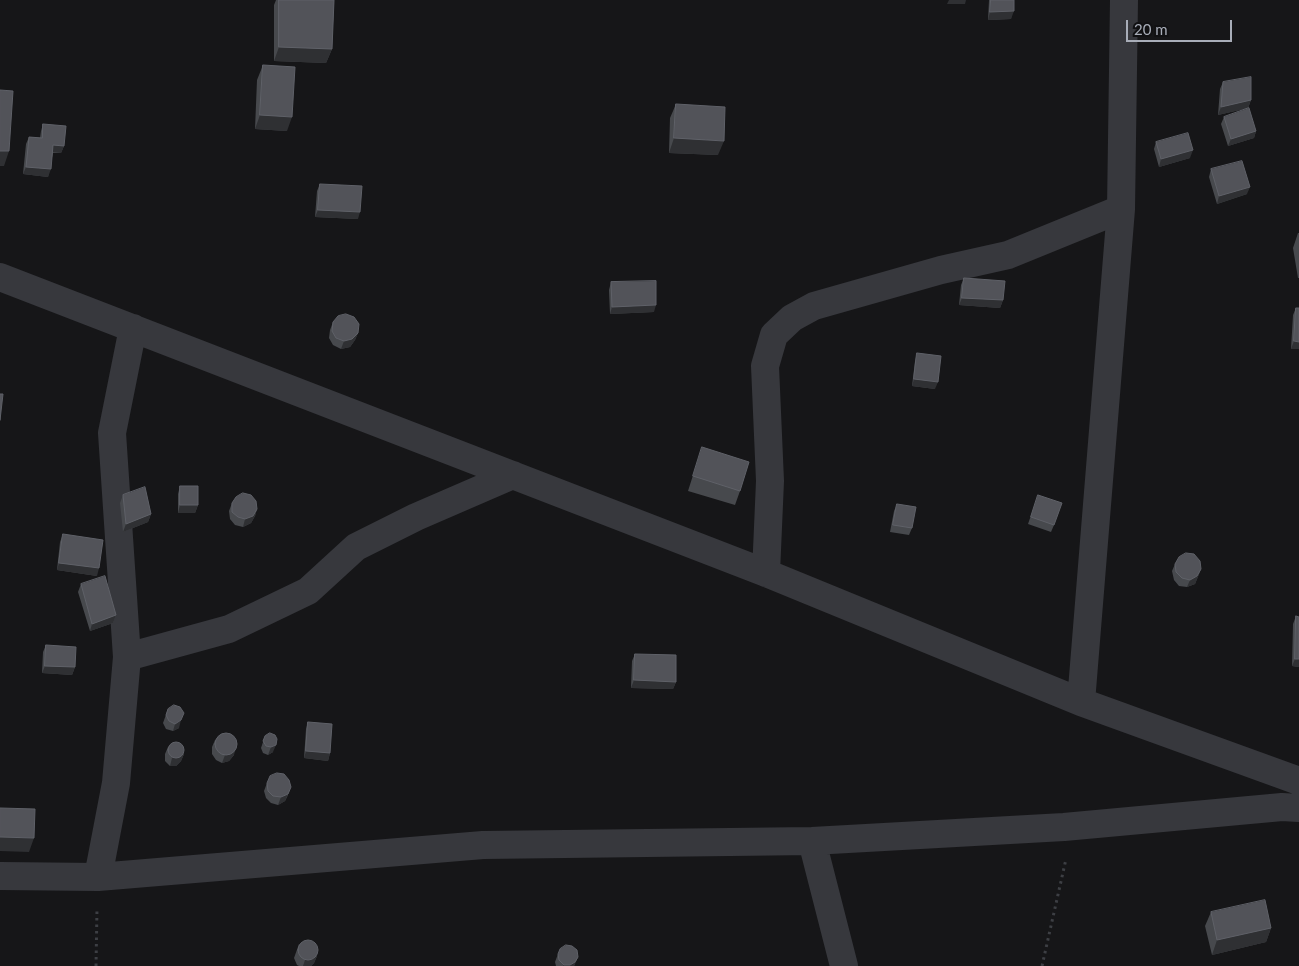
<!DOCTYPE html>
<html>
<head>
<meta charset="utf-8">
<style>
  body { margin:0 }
  #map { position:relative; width:1299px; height:966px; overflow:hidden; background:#161618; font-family:Lato,sans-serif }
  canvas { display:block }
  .scale { position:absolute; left:1126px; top:20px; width:106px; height:22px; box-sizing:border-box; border:2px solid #a8adb8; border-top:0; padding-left:6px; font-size:15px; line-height:18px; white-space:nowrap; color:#a8adb8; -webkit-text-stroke:4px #111113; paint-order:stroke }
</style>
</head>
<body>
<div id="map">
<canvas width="1299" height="966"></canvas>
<div class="scale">20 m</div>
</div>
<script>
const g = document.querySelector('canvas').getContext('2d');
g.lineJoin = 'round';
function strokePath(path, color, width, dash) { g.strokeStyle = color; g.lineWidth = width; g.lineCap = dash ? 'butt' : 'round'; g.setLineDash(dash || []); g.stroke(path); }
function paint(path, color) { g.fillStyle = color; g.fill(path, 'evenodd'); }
const path = new Path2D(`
  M96,966L97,908
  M1042,966L1066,859`);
const street = new Path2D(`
  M0,277L766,573L1081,702L1299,781
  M766,573L770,481L765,366L774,335L792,318L814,306L941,270L1008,255L1121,209
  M127,657L112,433L133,328
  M1081,702L1121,209L1124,0
  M812,841L844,966
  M0,876L98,877L483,845L812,841L1064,827L1282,807L1299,808
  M98,877L116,783L127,657L229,629L308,591L356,547L416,517L513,475`);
const wall = new Path2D(`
  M276,0H334L332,49L326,63L274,61V5Z
  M989,0H1014L1011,19L988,20Z
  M263,65L287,131L255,129L257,80Z
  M1223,82L1251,100L1248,108L1218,115L1220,89Z
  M676,104L718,155L669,153L670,118Z
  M1224,117L1256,131L1254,138L1228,146L1221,124Z
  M43,124L64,146L61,153H53L48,177L23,174L26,144L29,137L40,138L41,131Z
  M1156,142L1190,158L1159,167L1154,149Z
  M1211,169L1247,194L1217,204L1209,177Z
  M320,184L358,219L315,217L317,191Z
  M1298,233H1299V278H1298L1293,248Z
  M964,278L1003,300L1000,308L959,305L961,285Z
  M611,282L654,312L610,314L609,290Z
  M1296,308H1299V349H1291L1293,315Z
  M333,322L358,333L355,340L350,347L341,349L333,345L329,338L330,330Z
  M917,353L935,389L912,386L915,361Z
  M702,447L740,491L735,505L688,491Z
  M180,486L198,505L195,513H178V494Z
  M123,495L151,514L148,522L123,532L120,503Z
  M1038,495L1054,525L1051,532L1028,524Z
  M232,503L257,509L255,516L251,523L243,527L235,525L230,519L229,511Z
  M897,504L912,528L909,535L890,532L894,511Z
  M63,534L97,576L57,570L60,542Z
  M1175,564L1201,569L1195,584L1187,587L1179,586L1174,580L1172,571Z
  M81,584L116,615L113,623L90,631L78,592Z
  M1296,616L1299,667L1292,666L1293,624Z
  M46,645L75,667L72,675L42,673L43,652Z
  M635,654L676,682L673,689L631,688L632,661Z
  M168,709L179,728L173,731L166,729L163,723Z
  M308,722L330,753L328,761L304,758L306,729Z
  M270,733L273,752L268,755L263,753L261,748L265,736Z
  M215,740L234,755L229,761L222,763L216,760L212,754V747Z
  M168,747L184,754L181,761L176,766H170L165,761V754Z
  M267,783L288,795L285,801L278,805L271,803L266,798L264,791Z
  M1211,912L1271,928L1266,942L1212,955L1205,926Z
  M299,944L317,956L314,963L311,966H299L297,965L294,958Z
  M558,954L578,957L574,966H556L555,962Z`);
const shadedWall = new Path2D(`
  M949,0H966L965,4H947Z
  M1014,11L1011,19L988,20L990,12Z
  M279,47L332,49L326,63L274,61Z
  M1251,100L1248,108L1218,115L1221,107Z
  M260,115L292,117L287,131L255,129Z
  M1256,131L1254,138L1228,146L1231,139Z
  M674,138L724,141L718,155L669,153Z
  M53,145L64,146L61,153L51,152Z
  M1193,150L1190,158L1159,167L1161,159Z
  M0,151H9L4,166H0Z
  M26,167L51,169L48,177L23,174Z
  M1250,187L1247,194L1217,204L1219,196Z
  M318,210L360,212L358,219L315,217Z
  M962,298L1003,300L1000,308L959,305Z
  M656,305L654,312L610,314L612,307Z
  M358,333L355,340L350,347L341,349L344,341Z
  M1294,341L1299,342V349H1291Z
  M914,379L938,382L935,389L912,386Z
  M180,505H198L195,513H178Z
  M257,509L255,516L251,523L243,527L245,519Z
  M151,514L148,522L123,532L126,524Z
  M59,563L99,568L97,576L57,570Z
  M1201,569L1195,584L1187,587L1190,580Z
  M116,615L113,623L90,631L92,624Z
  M1295,659H1299V667L1292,666Z
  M45,666L75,667L72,675L42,673Z
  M634,680L676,682L673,689L631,688Z
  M181,720L179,728L173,731L175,724Z
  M276,745L273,752L268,755L271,747Z
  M236,748L234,755L229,761L222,763L225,755Z
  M306,751L330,753L328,761L304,758Z
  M184,754L181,761L176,766H170L172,758Z
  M291,787L285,801L278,805L281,797Z
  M0,837L34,838L29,852L0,851Z
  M1271,928L1266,942L1212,955L1217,940Z
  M317,956L314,963L311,966H303L305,960Z
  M578,957L574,966H563L564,965Z`);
const building = new Path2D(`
  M279,0H334L332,49L279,47Z
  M991,0H1014V11L990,12Z
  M263,65L295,67L292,117L260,115Z
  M1251,77V100L1221,107L1223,82Z
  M0,90L13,91L9,151H0Z
  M676,104L725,107L724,141L674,138Z
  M1249,108L1256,131L1231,139L1224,117Z
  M43,124L66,126L64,146L53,145L51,169L26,167L29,137L42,138Z
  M1188,133L1193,150L1161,159L1156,142Z
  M1242,161L1250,187L1219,196L1211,169Z
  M320,184L362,186L360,212L318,210Z
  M964,278L1005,281L1003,300L962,298Z
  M656,281V305L612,307L611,282Z
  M1296,308H1299V342L1294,341Z
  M346,314L354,317L359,324L358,333L352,339L344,341L336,338L332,331L333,322L338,316Z
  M917,353L941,356L938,382L914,379Z
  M0,394H3L0,420Z
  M702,447L749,462L740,491L693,476Z
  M180,486H198V505H180Z
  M145,487L151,514L126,524L123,495Z
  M243,493L251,495L256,501L257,509L253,516L245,519L238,517L232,512V503L236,497Z
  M1038,495L1062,503L1054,525L1031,517Z
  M897,504L916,507L912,528L893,525Z
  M63,534L103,540L99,568L59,563Z
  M1186,553L1194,554L1200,561L1201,569L1197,576L1190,580L1182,578L1176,572L1175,564L1179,557Z
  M105,576L116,615L92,624L81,584Z
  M1296,616L1299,617V659H1295Z
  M46,645L76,647L75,667L45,666Z
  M635,654L676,655V682L634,680Z
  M174,705L180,707L184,713L181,720L175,724L169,721L166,715L168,709Z
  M308,722L332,724L330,753L306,751Z
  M215 744a11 11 0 1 1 22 0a11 11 0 1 1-22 0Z
  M270,733L275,735L277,739L276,745L271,747L266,746L263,741L265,736Z
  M168 750a8 8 0 1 1 16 0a8 8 0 1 1-16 0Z
  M277,773L284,774L289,780L291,787L288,794L281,797L273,796L268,791L267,783L270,776Z
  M0,808L35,809L34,838L0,837Z
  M1265,900L1271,928L1217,940L1211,912Z
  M298 950a10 10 0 1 1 20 0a10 10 0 1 1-20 0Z
  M566,945L572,946L577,950L578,957L575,962L570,965H564L559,960L558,954L560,949Z`);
strokePath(path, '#3d3f44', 3, [2.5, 4]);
strokePath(street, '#37383d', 28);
paint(wall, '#47494d');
paint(shadedWall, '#2f3033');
paint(building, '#525359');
strokePath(building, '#5f6168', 1);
</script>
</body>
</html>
